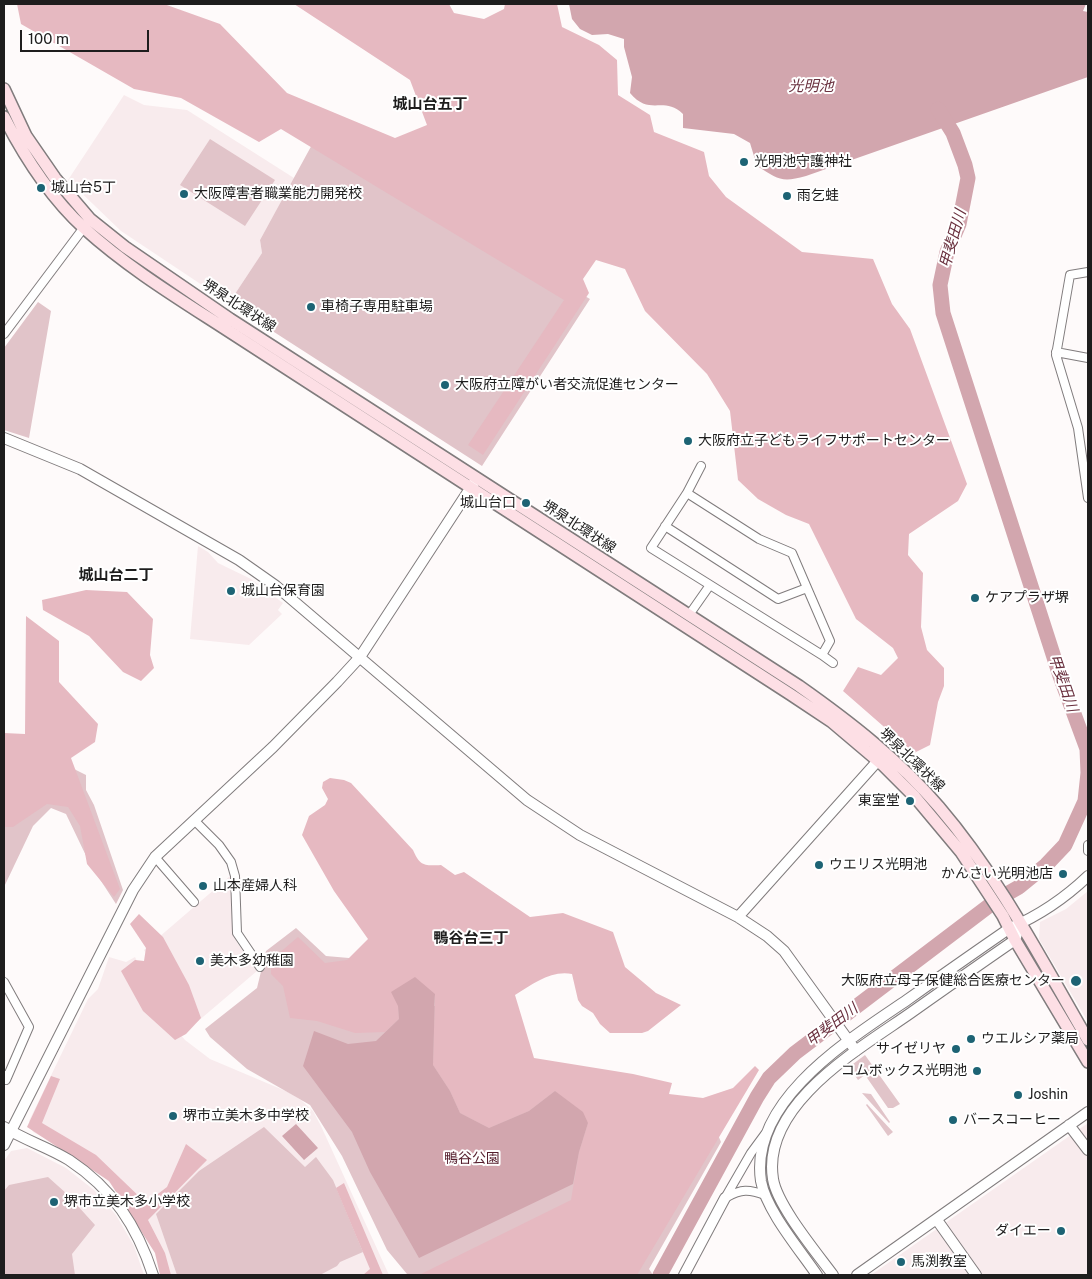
<!DOCTYPE html>
<html>
<head>
<meta charset="utf-8">
<style>
  body { margin:0 }
  #map { position:relative; width:1092px; height:1279px; overflow:hidden; background:#fefafa; font-family:"Public Sans",sans-serif }
  canvas { display:block }
  .frame { position:absolute; inset:0; border:5px solid #1e1d1d; pointer-events:none }
  .scale { position:absolute; left:20px; top:30px; width:129px; height:22px; box-sizing:border-box; border:2px solid #1e1d1d; border-top:0; padding-left:6px; font-size:15px; line-height:18px; white-space:nowrap; color:#1e1d1d; -webkit-text-stroke:4px #fff; paint-order:stroke }
</style>
</head>
<body>
<div id="map">
<canvas width="1092" height="1279"></canvas>
<div class="frame"></div>
<div class="scale">100 m</div>
</div>
<script>
const g = document.querySelector('canvas').getContext('2d');
g.lineJoin = 'round';
function paint(path, color) { g.fillStyle = color; g.fill(path, 'evenodd'); }
function strokePath(path, color, width, dash) { g.strokeStyle = color; g.lineWidth = width; g.lineCap = dash ? 'butt' : 'round'; g.setLineDash(dash || []); g.stroke(path); }
function write(font, color, halo, rows, align = 'center') {
  g.font = font + ' "Public Sans","Noto Sans JP",sans-serif'; g.lineWidth = 4; g.setLineDash([]); g.textBaseline = 'middle'; g.strokeStyle = halo; g.fillStyle = color; for (const [text, x, y, turn = 0] of rows) {
    g.save(); g.translate(x, y); g.rotate((+turn || 0) * Math.PI / 180); g.textAlign = isNaN(turn) ? turn : align; if (halo) g.strokeText(text, 0, 0); g.fillText(text, 0, 0); g.restore();
  }
}
const built = new Path2D(`
  M124,95L144,105L187,110L294,178L260,240L262,253L229,303L121,231L68,180Z
  M198,546L208,552L218,563L251,579L283,603L278,610L282,614L249,645L190,639Z
  M230,876L233,934L238,944L257,971L190,1028L174,1008L144,950Z
  M1088,891V1022L1039,939L1040,922L1066,909Z
  M109,957L126,962L135,957L161,1011L185,1040L210,1059L288,1092L301,1100L313,1111L321,1126L389,1275H161L155,1250L117,1189L82,1158L33,1132L29,1121L88,999L98,989Z
  M1088,1123V1275H871Z
  M27,1148L66,1168L94,1190L116,1215L134,1246L144,1275H4V1161L11,1151Z`);
const green = new Path2D(`
  M210,139L275,180L245,226L180,185Z
  M314,141L590,299L482,466L229,303L262,253L260,240Z
  M38,302L51,311L29,438L4,430V348Z
  M4,745L54,759L86,775V790L94,805L123,890L116,904L90,864L66,814L51,808L33,826L4,887Z
  M296,928L326,956L349,958L536,1063L705,1104L721,1142L649,1269L653,1275L407,1274L387,1250L342,1156L310,1105L247,1069L210,1037L205,1029L257,988L266,951Z
  M865,1055L900,1104L893,1108H888L865,1075L858,1080L849,1067Z
  M862,1093L871,1094L890,1122L889,1123Z
  M867,1104L893,1132L888,1136L866,1105Z
  M264,1127L305,1167L316,1157L333,1180L363,1252L340,1262L337,1266L320,1275H177L156,1214L199,1171Z
  M48,1177L67,1194L95,1225L72,1254L75,1275H4V1191L9,1185Z`);
const forest = new Path2D(`
  M17,4H164L220,24L287,93L395,138L427,125L410,80L294,4H449L454,13L484,19L504,9L505,4H557L562,27L599,45L617,60L618,95L650,115L654,132L704,152L709,176L726,197L802,252L873,259L892,304L910,329L967,484L958,501L909,534L908,555L923,573L921,627L927,650L944,668V686L938,702L930,745L914,753L843,691L858,667L881,675L898,658L893,648L856,619L809,524L786,515L758,499L738,480L730,411L707,374L645,311L625,269L596,260L583,279L589,293L483,455L468,445L564,300L281,129L259,142L181,98L134,89L21,24Z
  M86,590L127,592L153,619L150,655L154,668L141,681L123,672L89,636L43,610L42,600Z
  M26,616L59,641V682L98,724L95,742L71,758L120,889L114,897L87,864L80,826L68,807L47,804L13,827H4V733L25,734Z
  M330,778L344,780L351,783L413,850C420,866 424,866 441,865L455,875L464,872L530,917L563,913L613,932L625,967L656,993L681,1005L648,1031L642,1033H610L600,1024L593,1013L582,1006L578,1000L572,974C551,970 533,984 515,995L534,1058L633,1074L672,1083L669,1094L703,1098L733,1088L755,1066L759,1070L637,1275H419L571,1200L579,1152L588,1123L555,1091L529,1111L489,1128L460,1113L450,1091L433,1065L435,995L398,1006L399,1019L385,1032L355,1033L317,1021L290,1018L283,986L271,974V960L298,937L325,963L347,960L368,939L334,891L302,835L309,816L325,805L328,799L322,788L323,782Z
  M139,914L163,937L189,985L201,1018L186,1034L175,1040L143,1011L121,971L135,960L144,961L146,948L130,924Z
  M51,1076L60,1079L42,1123L96,1155L146,1203L167,1187L186,1144L207,1160L148,1220L165,1253L171,1275H160L155,1253L109,1181L27,1127Z
  M344,1183L383,1275H363L370,1269L336,1188Z`);
const water = new Path2D(`
  M569,4H1086L1083,11L1088,12V77L806,176C781,183 778,179 757,166L750,143L734,134L683,128V114C663,95 650,117 630,93L632,77L624,47V39L608,34L592,35L580,29L572,19Z
  M415,977L435,994L433,1065L450,1091L460,1113L489,1128L529,1111L555,1091L583,1112L588,1123L579,1152L573,1184L419,1258L370,1172L352,1132L303,1066L314,1031L348,1044L376,1041L399,1019L398,1006L391,992Z
  M296,1124L318,1148L304,1160L282,1136Z`);
const river = new Path2D(`
  M660,1275L757,1097L769,1078L795,1053L998,899L1019,887L1046,865L1065,845L1085,801L1088,773L1087,749L1060,676L943,313L940,285L947,252L959,224L968,178L965,165L953,133L938,109`);
const minor = new Path2D(`
  M1088,272L1070,275L1056,355L1078,428L1088,498
  M4,334L85,226
  M1056,352L1088,358
  M701,466L687,493L651,548L822,655L833,663
  M687,493L759,539L792,553L830,641L822,655
  M665,526L778,599L807,588
  M689,615L710,585
  M194,820L219,845L231,862L235,876L237,933L260,967
  M1088,845V851
  M155,857L194,902
  M4,982L29,1027L6,1080L4,1075
  M727,1197C741,1189 749,1189 765,1195
  M725,1198L751,1153L765,1134`);
const tertiary = new Path2D(`
  M4,438L80,469L239,560L276,586L527,800L580,835L738,917L767,936L784,951L856,1051
  M738,917L883,755
  M1069,1125L1088,1150
  M4,1127C24,1140 48,1147 69,1160C113,1189 137,1226 153,1275
  M4,1145L133,890L155,857L273,747L337,682L360,657L475,481
  M937,1220L976,1275
  M684,1275L725,1198
  M817,1275C800,1250 766,1210 761,1181C749,1100 850,1039 907,1000C941,976 975,952 1010,928C1038,916 1066,897 1088,876
  M833,1275C816,1252 777,1205 773,1179C761,1104 861,1048 912,1012C946,988 980,964 1015,940L1017,934
  M857,1275L1088,1112`);
const secondary = new Path2D(`
  M4,89L26,136L55,178L90,219L125,247L230,319L799,686C850,722 899,760 939,807C999,877 1042,961 1088,1040
  M4,117C25,158 50,197 84,228C127,267 176,297 224,328L790,694L832,722L884,766L915,797L961,852L1003,916L1015,940L1088,1062`);
const markers = [
  [744,162,5,"#1d6374"],
  [41,188,5,"#1d6374"],
  [184,194,5,"#1d6374"],
  [787,196,5,"#1d6374"],
  [311,307,5,"#1d6374"],
  [445,385,5,"#1d6374"],
  [688,441,5,"#1d6374"],
  [526,503,5,"#1d6374"],
  [231,591,5,"#1d6374"],
  [975,598,5,"#1d6374"],
  [910,801,5,"#1d6374"],
  [819,865,5,"#1d6374"],
  [1063,874,5,"#1d6374"],
  [203,886,5,"#1d6374"],
  [200,961,5,"#1d6374"],
  [1076,981,6,"#1d6374"],
  [971,1039,5,"#1d6374"],
  [956,1049,5,"#1d6374"],
  [977,1071,5,"#1d6374"],
  [1018,1095,5,"#1d6374"],
  [173,1116,5,"#1d6374"],
  [953,1120,5,"#1d6374"],
  [54,1202,5,"#1d6374"],
  [1061,1231,5,"#1d6374"],
  [901,1262,5,"#1d6374"]
];
const poiNames = [
  ["光明池守護神社",754,162],
  ["城山台5丁",51,188],
  ["大阪障害者職業能力開発校",194,194],
  ["雨乞蛙",797,196],
  ["車椅子専用駐車場",321,307],
  ["大阪府立障がい者交流促進センター",455,385],
  ["大阪府立子どもライフサポートセンター",698,441],
  ["城山台口",516,503,"right"],
  ["城山台保育園",241,591],
  ["ケアプラザ堺",985,598],
  ["東室堂",900,801,"right"],
  ["ウエリス光明池",829,865],
  ["かんさい光明池店",1053,874,"right"],
  ["山本産婦人科",213,886],
  ["美木多幼稚園",210,961],
  ["大阪府立母子保健総合医療センター",1065,981,"right"],
  ["ウエルシア薬局",981,1039],
  ["サイゼリヤ",946,1049,"right"],
  ["コムボックス光明池",967,1071,"right"],
  ["Joshin",1028,1095],
  ["堺市立美木多中学校",183,1116],
  ["バースコーヒー",963,1120],
  ["堺市立美木多小学校",64,1202],
  ["ダイエー",1051,1231,"right"],
  ["馬渕教室",911,1262]
];
const streetNames = [
  ["堺泉北環状線",239,306,33],
  ["堺泉北環状線",579,527,33],
  ["堺泉北環状線",912,760,44]
];
const parkNames = [
  ["鴨谷公園",472,1159]
];
const waterNames = [
  ["光明池",811,86],
  ["甲斐田川",953,239,-74],
  ["甲斐田川",1063,683,71],
  ["甲斐田川",832,1025,-37]
];
const neighbourhoodNames = [
  ["城山台五丁",430,104],
  ["城山台二丁",116,575],
  ["鴨谷台三丁",471,938]
];
paint(built, '#f8ebed');
paint(green, '#e1c4c9');
paint(forest, '#e6b9c1');
paint(water, '#d2a6ae');
strokePath(river, '#d2a6ae', 15);
strokePath(minor, '#807c7d', 10);
strokePath(tertiary, '#807c7d', 12);
strokePath(secondary, '#807c7d', 14);
strokePath(minor, '#fff', 8);
strokePath(tertiary, '#fff', 10);
strokePath(secondary, '#fddfe5', 11);
for (const [x, y, r, color] of markers) { const dot = new Path2D(); dot.arc(x, y, r, 0, 2 * Math.PI); g.fillStyle = color; g.fill(dot); strokePath(dot, '#fff', 2); }
write('14px', '#1e1d1d', '#fff', poiNames, 'left');
write('14px', '#1e1d1d', '#fff', streetNames);
write('14px', '#551e2d', '#fff', parkNames);
write('italic 15px', '#69303e', '#fff', waterNames);
write('bold 15px', '#1e1d1d', '#fff', neighbourhoodNames);
</script>
</body>
</html>
